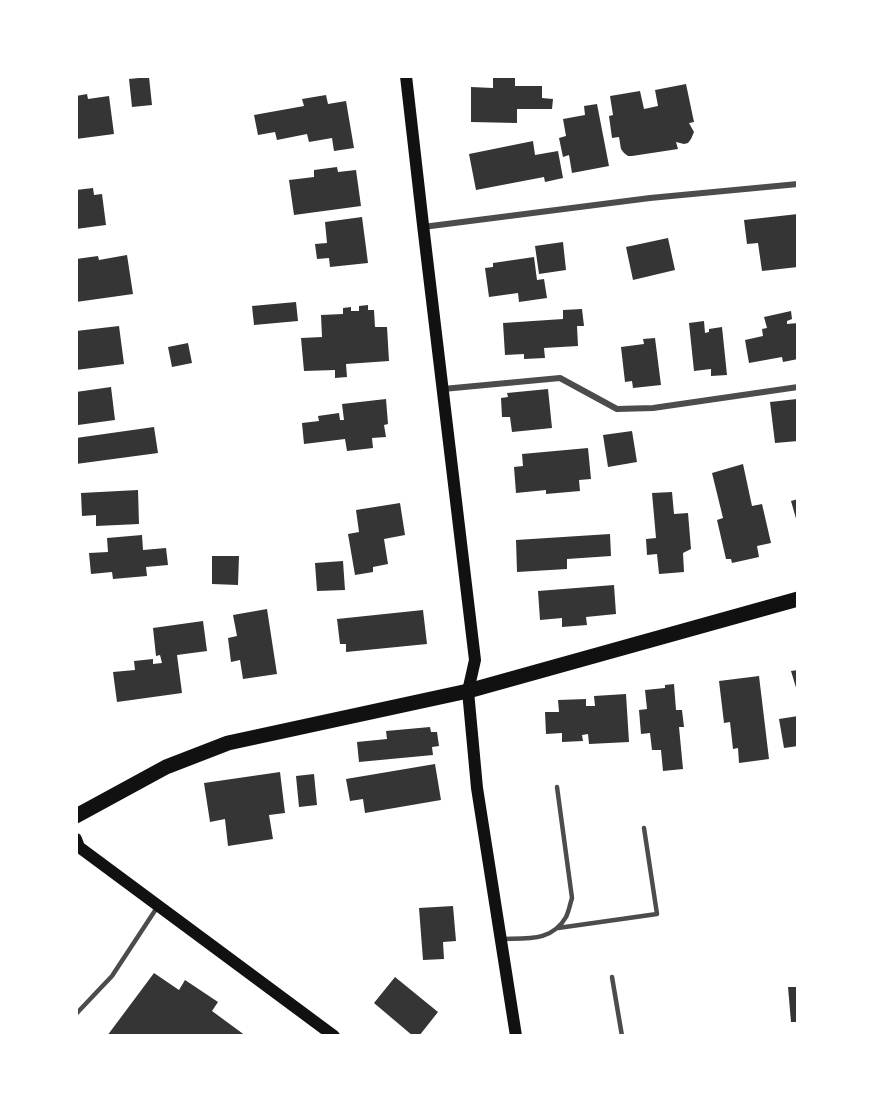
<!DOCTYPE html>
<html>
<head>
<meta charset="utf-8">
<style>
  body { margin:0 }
  #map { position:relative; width:874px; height:1112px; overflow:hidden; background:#fff; font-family:"Sofia Sans Condensed",sans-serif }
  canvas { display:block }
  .frame { position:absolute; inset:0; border:78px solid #fff; pointer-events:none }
</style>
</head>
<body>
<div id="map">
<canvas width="874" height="1112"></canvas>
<div class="frame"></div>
</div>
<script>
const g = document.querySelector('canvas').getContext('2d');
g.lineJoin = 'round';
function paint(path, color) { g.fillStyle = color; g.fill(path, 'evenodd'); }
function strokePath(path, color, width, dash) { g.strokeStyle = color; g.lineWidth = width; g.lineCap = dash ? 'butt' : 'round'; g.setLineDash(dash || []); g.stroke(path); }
const building = new Path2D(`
  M149,77L152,105L132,107L129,79Z
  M493,78H515V86H542V98L553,99L552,109H517V123L471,122V87L493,88Z
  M686,84L694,122L689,123L694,132L691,139L688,143L684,144L676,142L678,149L632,156H628L624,153L621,149L619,137L612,138L609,116L613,115L610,96L640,91L644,109L658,106L655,90Z
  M87,94L88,99L109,96L114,134L76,139V96Z
  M326,95L328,104L346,101L354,148L334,151L332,138L309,142L307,134L277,140L275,132L258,135L254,115L304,106L302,99Z
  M597,104L609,166L572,173L569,155L563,157L559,138L566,136L563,119L585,115L584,106Z
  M533,141L535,155L558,151L563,178L545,182L544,177L476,190L469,154Z
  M337,167L338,172L356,170L361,206L294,215L289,180L314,177V170Z
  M93,188L94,195L102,194L106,225L76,229V190Z
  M798,214V267L762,271L758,243L747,244L744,220Z
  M362,217L368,263L330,267L329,258L317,259L315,244L327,243L325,222Z
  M668,238L675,270L633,280L626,247Z
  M563,242L566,270L539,274L535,246Z
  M127,255L133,294L76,302V259L98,256L99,260Z
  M534,257L537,280L544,279L547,298L519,302L518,293L489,297L485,268L493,267V263Z
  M296,302L298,321L254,325L252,306Z
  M368,305V310H374L375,327H387L389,361L346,364L347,377L335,378V370L304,371L301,338L322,337L321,315L343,314V308L351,307V311H359V306Z
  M582,309L584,326H577L578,346L544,348L545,358L524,359V354L505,355L503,323L563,319V310Z
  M791,311L792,319L787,321V324L798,323V359L783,362L782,357L749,363L745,340L763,336L762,329L767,328L764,317Z
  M704,321L705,333L709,332V329L722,327L727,375L711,376V369L694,371L689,323Z
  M119,326L124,364L76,370V331Z
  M655,338L661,385L633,388L632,381L625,382L621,347L644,344L643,339Z
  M188,343L192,363L172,367L168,347Z
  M111,387L115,420L78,425L76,392Z
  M548,389L552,428L512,432L510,417H502L501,398L508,397L507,393Z
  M386,399L388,424L384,425L386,437L372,438L373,448L347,451L345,439L304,444L302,423L319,421L318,416L339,413L340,420H344L342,404Z
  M797,399L798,441L775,443L770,402Z
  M154,427L158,453L76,464V438Z
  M632,431L637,462L608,467L603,435Z
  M588,448L591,479L579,480L580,491L546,494V490L516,493L514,467L523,466L522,454Z
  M743,464L752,506L762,504L771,543L757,546L759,557L732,563L731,559H726L717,520L723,518L712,473Z
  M138,490L139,524L96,526V515L82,516L81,493Z
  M672,492L674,514L688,513L691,549L683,553L684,572L659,574L657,554L647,555L646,539L656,538L652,493Z
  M798,499V522H797L791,501Z
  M400,503L405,535L384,539L388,564L373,567V572L355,575L348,534L359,532L356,510Z
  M610,534L611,556L567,559V569L517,572L516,540Z
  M142,535L143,550L166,548L168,565L146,567L147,576L113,579L112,572L91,574L89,553L108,552L107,538Z
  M212,556H239L238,585L212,584Z
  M343,561L345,590L317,591L315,563Z
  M614,585L616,614L586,617L587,625L562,627V618L540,620L538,591Z
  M267,609L277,674L243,679L240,660L231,662L228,638L237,636L233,615Z
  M423,610L427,644L346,652V644H340L337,619Z
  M203,621L207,651L177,655L182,693L117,702L113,672L135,670L134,661L153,659V664L162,663L160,655L156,656L153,628Z
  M798,670V691H797L791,671Z
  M759,676L769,759L739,763L738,748L733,749L730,722L724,723L719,681Z
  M674,684L676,710H682L684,727H679L683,769L663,771L661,750H652L650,733L641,734L639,710L647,709L645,690L665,688V685Z
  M626,694L629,742L589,744L588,734L582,735L583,741L562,742V733L546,734L545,712H559L558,700L586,699V706H595L594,696Z
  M798,716V746L784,748L779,719Z
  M430,727L431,732H437L439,746L432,747L433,755L359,762L357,742L387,739L386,731Z
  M435,764L441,800L365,813L363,799L350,801L346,779Z
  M280,772L285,813L269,815L273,839L228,846L225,819L210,822L204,783Z
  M314,774L317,805L299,807L296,776Z
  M453,906L456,941L443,942L444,959L423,960L419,908Z
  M154,973L179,990L185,980L218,1002L212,1011L246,1036H107Z
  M395,977L438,1012L419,1036H413L374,1003Z
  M788,987H798V1022H791Z`);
const service = new Path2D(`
  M558,928L657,914L644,828
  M501,939C526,938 552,942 566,917C569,911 570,904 572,898L557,787
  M612,977L622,1036
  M76,1014L112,976L158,906`);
const minor = new Path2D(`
  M423,227L650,198L798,184
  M443,389L560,378L617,409L653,408L798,387`);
const secondary = new Path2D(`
  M406,76L423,225L475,660L468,691L477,788L516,1036
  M76,839L79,847L334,1036`);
const primary = new Path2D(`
  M76,816L166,767L228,743L468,691L798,599`);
paint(building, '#353535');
strokePath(service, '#4c4c4c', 4.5);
strokePath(minor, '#4c4c4c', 6);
strokePath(secondary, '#111', 12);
strokePath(primary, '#111', 15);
</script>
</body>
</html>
